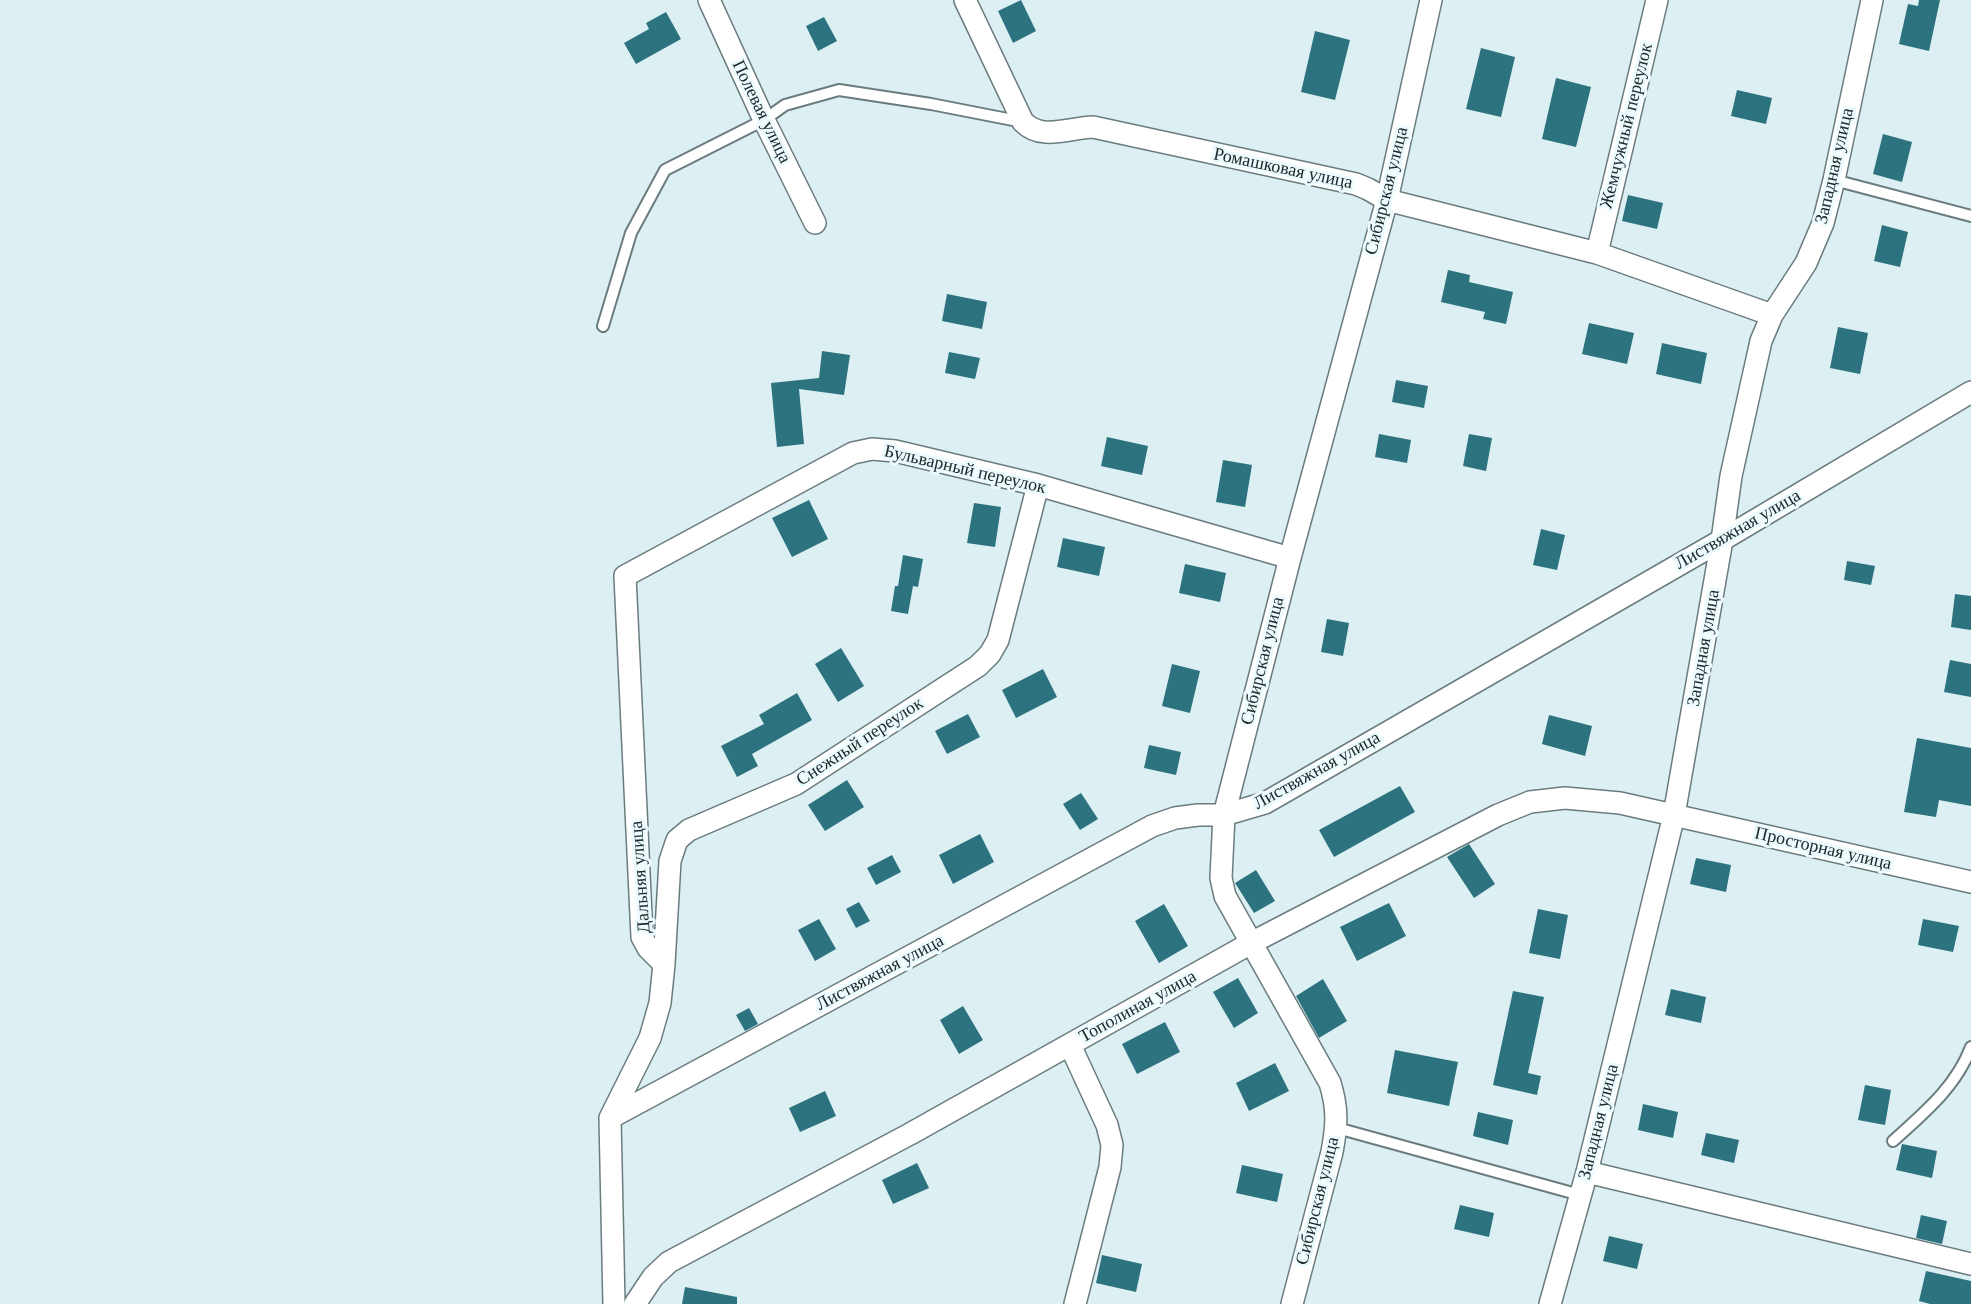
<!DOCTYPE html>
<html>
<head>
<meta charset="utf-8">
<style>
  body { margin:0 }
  canvas { display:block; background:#dceff2 }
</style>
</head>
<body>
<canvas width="1971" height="1304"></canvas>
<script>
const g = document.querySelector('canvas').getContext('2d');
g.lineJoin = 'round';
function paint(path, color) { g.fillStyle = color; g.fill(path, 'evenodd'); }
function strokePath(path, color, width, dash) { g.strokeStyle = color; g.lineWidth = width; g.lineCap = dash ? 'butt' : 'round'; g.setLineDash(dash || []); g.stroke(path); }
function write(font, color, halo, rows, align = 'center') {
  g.font = font + ' Georgia,serif'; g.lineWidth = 6; g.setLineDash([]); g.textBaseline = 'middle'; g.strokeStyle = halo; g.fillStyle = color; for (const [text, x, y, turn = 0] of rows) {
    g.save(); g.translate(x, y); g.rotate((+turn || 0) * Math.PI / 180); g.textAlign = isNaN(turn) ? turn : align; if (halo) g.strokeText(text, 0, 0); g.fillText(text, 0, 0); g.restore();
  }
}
const building = new Path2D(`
  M1021,0L1036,31L1013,43L998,11Z
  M1919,0H1940L1929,51L1899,44L1908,4L1918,6Z
  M666,12L681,39L636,64L624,43L649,29L646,23Z
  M824,17L837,41L818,51L806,26Z
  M1315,31L1350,40L1335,100L1301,92Z
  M1481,48L1515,57L1501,117L1466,109Z
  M1556,78L1591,87L1576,147L1542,139Z
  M1737,90L1772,98L1766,124L1731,116Z
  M1883,134L1912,142L1902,182L1873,174Z
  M1628,195L1663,203L1657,229L1622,221Z
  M1882,225L1908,232L1900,267L1874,261Z
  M1448,270L1470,275L1469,282L1513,292L1506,324L1483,319L1485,312L1441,302Z
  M947,294L987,302L982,329L942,321Z
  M1589,323L1634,333L1627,364L1582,354Z
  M1838,327L1868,333L1860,374L1830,368Z
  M1662,343L1707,353L1701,384L1656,374Z
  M822,351L850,355L844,395L799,389L804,444L777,447L771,383L819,378Z
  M949,352L980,358L975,379L945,373Z
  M1396,380L1428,386L1424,408L1392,402Z
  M1379,434L1411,440L1407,463L1375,457Z
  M1469,434L1492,438L1486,471L1463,466Z
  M1107,437L1148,446L1142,475L1101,466Z
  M1223,460L1252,465L1245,507L1216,502Z
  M809,500L828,539L792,557L772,518Z
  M974,503L1001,507L995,547L967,543Z
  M1541,529L1565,535L1557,570L1533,565Z
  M1063,538L1105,547L1099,576L1057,567Z
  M903,555L923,559L918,587L913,586L908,614L891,611L895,586H898Z
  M1847,561L1875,566L1871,585L1844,580Z
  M1185,564L1226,573L1220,602L1179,593Z
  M1955,594L1971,596V630L1951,627Z
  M1327,619L1349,623L1343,656L1321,652Z
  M841,648L864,686L838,702L815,664Z
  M1950,660L1971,664V697L1944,692Z
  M1172,664L1200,671L1190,713L1162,706Z
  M1043,669L1057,697L1016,718L1002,690Z
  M797,693L812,720L752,754L758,766L737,777L721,746L764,724L759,715Z
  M968,714L980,737L947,754L935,731Z
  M1549,715L1592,726L1585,756L1542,744Z
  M1917,738L1971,748V806L1939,800L1936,817L1904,812Z
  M1149,745L1181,752L1176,775L1144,768Z
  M847,780L864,807L825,831L808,805Z
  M1400,786L1415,812L1334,857L1319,830Z
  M1081,793L1098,819L1080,830L1063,804Z
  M980,834L994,862L953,884L939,855Z
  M1469,844L1495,884L1474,898L1447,857Z
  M892,855L901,872L876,885L867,868Z
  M1696,858L1731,865L1726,892L1690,884Z
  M1256,870L1275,901L1254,913L1235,883Z
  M859,902L870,921L856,928L846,909Z
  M1389,903L1406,936L1357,961L1340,927Z
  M1164,904L1188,946L1159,963L1135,921Z
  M1538,909L1568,915L1560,959L1529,953Z
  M819,919L836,949L815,961L798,930Z
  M1923,919L1959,926L1953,952L1918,945Z
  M1238,978L1258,1013L1234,1028L1213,992Z
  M1323,979L1347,1021L1319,1038L1296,996Z
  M1671,989L1706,997L1701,1023L1665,1015Z
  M1513,991L1544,997L1528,1073L1541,1076L1537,1095L1493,1085Z
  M963,1006L983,1040L959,1054L940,1020Z
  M749,1008L758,1024L745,1031L736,1015Z
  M1165,1022L1180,1052L1137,1074L1122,1044Z
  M1395,1050L1458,1062L1449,1106L1387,1093Z
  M1275,1063L1289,1091L1249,1111L1236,1083Z
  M1865,1085L1891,1090L1885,1125L1858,1120Z
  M825,1091L836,1116L800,1132L789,1108Z
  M1643,1104L1678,1112L1673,1138L1638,1130Z
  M1478,1112L1513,1120L1508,1145L1473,1136Z
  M1706,1133L1739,1140L1734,1163L1701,1155Z
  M1902,1144L1937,1151L1932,1178L1896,1170Z
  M917,1163L929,1188L893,1204L882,1180Z
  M1242,1165L1283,1174L1277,1202L1236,1193Z
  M1460,1205L1494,1213L1489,1237L1454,1229Z
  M1921,1215L1947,1221L1942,1244L1916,1238Z
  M1609,1236L1643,1244L1637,1269L1603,1261Z
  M1102,1255L1142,1264L1136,1292L1096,1283Z
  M1926,1271L1971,1281V1304H1930L1919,1301Z
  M685,1287L737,1297V1304H682Z`);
const lane = new Path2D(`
  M1834,180L1971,216
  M603,326L631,233L665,170L764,120L785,105L839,90L931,104L1023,122
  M1337,1128L1580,1195
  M1893,1141C1924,1113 1956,1087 1971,1047`);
const street = new Path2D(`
  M709,0L764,120L815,223
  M965,0L1023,122C1042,141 1068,128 1093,127L1356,184L1368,189L1387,200L1597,253L1772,315
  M1597,253L1657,0
  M664,964L670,861L677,840L689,830L796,784L978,666L990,654L998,640L1038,485
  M1070,1045L1107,1125L1112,1145L1110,1167L1075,1304
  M610,1118L1152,826L1175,818L1198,815H1224L1265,803L1722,540L1971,392
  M1587,1172L1971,1264
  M614,1304L610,1118L650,1038L660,1003L664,964L648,948L642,937L625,576L853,453L872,449L895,451L1038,485L1290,558
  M635,1304L653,1277L669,1262L910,1134L1251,943L1498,815L1530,802L1565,798L1620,803L1971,882
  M1292,1304L1332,1152C1337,1125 1338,1109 1330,1083L1225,896L1221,878L1224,815L1290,558L1387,200L1431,0
  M1550,1304L1587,1172L1674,815L1722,540L1731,476L1761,341L1772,315L1806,263L1823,223L1834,180L1872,0`);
const streetNames = [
  ["Полевая улица",761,112,64],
  ["Жемчужный переулок",1627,126,-76],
  ["Западная улица",1835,166,-77],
  ["Ромашковая улица",1283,169,12],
  ["Сибирская улица",1387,191,-76],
  ["Бульварный переулок",965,470,13],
  ["Листвяжная улица",1738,530,-30],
  ["Западная улица",1704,648,-80],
  ["Сибирская улица",1263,661,-76],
  ["Снежный переулок",860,742,-33],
  ["Листвяжная улица",1317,771,-29],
  ["Просторная улица",1823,849,13],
  ["Дальняя улица",641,877,-94],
  ["Листвяжная улица",880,973,-28],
  ["Тополиная улица",1138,1007,-29],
  ["Западная улица",1599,1122,-76],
  ["Сибирская улица",1318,1201,-76]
];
paint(building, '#2d737f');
strokePath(lane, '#6b7c7f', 14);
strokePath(street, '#6b7c7f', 24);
strokePath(lane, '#fff', 10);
strokePath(street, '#fff', 21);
write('18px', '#22292b', '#ecfbfe', streetNames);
</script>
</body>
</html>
